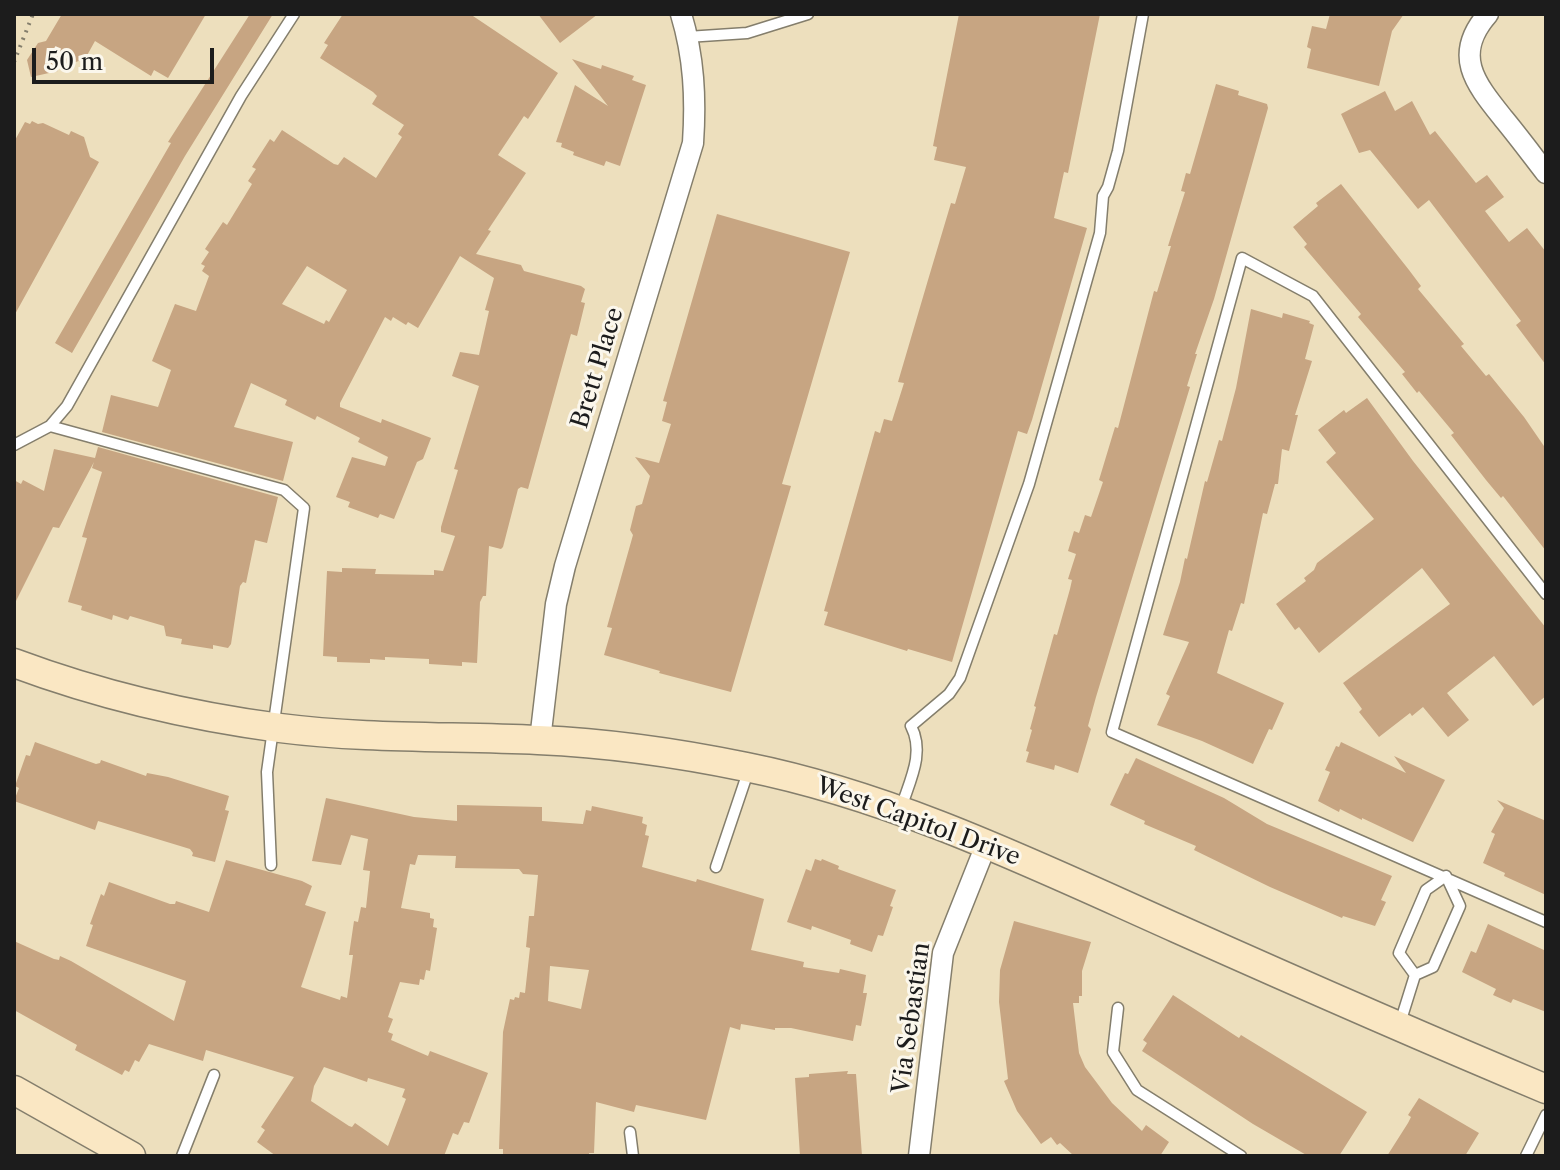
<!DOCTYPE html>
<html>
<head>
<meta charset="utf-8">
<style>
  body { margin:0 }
  #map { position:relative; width:1560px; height:1170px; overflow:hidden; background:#eddfbd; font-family:"Libre Caslon Text",serif }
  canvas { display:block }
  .frame { position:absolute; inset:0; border:16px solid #1c1c1c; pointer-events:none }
  .scale { position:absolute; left:32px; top:48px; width:182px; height:36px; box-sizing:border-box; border:4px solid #1c1c1c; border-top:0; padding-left:10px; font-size:24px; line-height:28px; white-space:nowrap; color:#1c1c1c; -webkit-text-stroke:6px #fbf7ec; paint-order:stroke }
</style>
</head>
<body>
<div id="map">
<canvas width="1560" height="1170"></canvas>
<div class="frame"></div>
<div class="scale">50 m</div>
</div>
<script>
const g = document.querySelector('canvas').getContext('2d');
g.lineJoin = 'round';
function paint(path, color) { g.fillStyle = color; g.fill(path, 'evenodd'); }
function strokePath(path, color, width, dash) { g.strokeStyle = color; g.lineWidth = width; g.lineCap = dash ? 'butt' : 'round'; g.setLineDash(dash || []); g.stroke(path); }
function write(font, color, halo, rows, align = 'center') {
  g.font = font + ' "Libre Caslon Text",serif'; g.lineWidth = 6; g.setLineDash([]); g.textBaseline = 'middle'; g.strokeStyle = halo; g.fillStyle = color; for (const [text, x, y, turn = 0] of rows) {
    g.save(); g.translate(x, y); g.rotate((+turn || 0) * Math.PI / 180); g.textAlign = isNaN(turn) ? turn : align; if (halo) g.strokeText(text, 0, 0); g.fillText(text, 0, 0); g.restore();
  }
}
const building = new Path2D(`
  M62,14H206L168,78L154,70L151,76L95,41L85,59L57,68L58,71L31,77L27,60L38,43L46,41Z
  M250,14H273L185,156L72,353L55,343L171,143L168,142Z
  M343,14H470L558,73L528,119L524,116L498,155L526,173L488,230L491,231L476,254L521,265L524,271L581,286L585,289L581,302L585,303L577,336L571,334L528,489L521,487L518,489L503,547L501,549L489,546L486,596H483L480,602L477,663L462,662V666L429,664V659L385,657V660L370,659V663L337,662V657L323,656L327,571L342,572V568L376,569L375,574L434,575V570L443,571L455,536L441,532V527L458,470L454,469L479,386L452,376L460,352L479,355L489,311L485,310L494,278L460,256L418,328L408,322L406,325L393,317L391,321L385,317L340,403V407L381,423L382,419L431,438L423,459L417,462L394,519L380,514L378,518L348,507L350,502L336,497L352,457L385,466L388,457L358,442L360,438L317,416L315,420L285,405L287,400L251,383L234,427L293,442L283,481L102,432L111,395L158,407L171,370L152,361L175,304L196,311L209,276L202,271L205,266L201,264L209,252L205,249L223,222L227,225L249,189L252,184L248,181L256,169L252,167L270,139L274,142L282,130L334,164L338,165L344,157L376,178L402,137L398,134L404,125L372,104L377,96L373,92L320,58L328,45L324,43ZM307,266L347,290L329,322L326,320L324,324L282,304Z
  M538,14H598L560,43Z
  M959,14H1100L1068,173L1064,172L1054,218L1087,228L1032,420L1027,434L1018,431L952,662L908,649L907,651L824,625L828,612L824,611L875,431L880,433L884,419L892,421L904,383L898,382L928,280L951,203L955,204L966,167L934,160L937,147L933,146Z
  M1330,14H1404L1392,31L1379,86L1307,68L1311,49L1307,47L1312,26L1326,29Z
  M572,59L601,69L602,65L634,76L632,80L646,85L620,166L606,161L604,166L573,155L574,152L561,147L562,143L556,142L575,85L608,106Z
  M1216,84L1239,91L1238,95L1267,104L1268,108L1214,299L1195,354H1197L1187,386L1190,387L1096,697L1088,726L1091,729L1078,773L1055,765L1054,770L1026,762L1029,752L1026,751L1032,730L1030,729L1036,707L1034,706L1054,634L1057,635L1070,589L1072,580L1068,579L1076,554L1068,551L1074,531L1079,533L1085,515L1091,517L1103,482L1099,480L1115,427L1118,428L1154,291L1157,292L1171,246H1168L1185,192L1181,191L1186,173L1190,174Z
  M1385,91L1395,111L1412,101L1430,135L1435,131L1476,183L1487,175L1504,197L1485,211L1509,242L1527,228L1546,252V365L1516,325L1521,321L1429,200L1418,209L1370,150L1359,153L1341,114Z
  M32,121L38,124L43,123L69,135L71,131L84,137L90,157L99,162L14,316V142L25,122L30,124Z
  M1341,184L1409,270L1421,286L1418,289L1464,344L1461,346L1486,376L1489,374L1524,417L1546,449V551L1503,496L1501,498L1486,480L1451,435L1454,433L1419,391L1417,393L1402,374L1405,372L1358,317L1361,314L1304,247L1307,244L1293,227L1318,206L1316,203Z
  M717,214L850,252L782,484L791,486L731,692L659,673L660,671L604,655L612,628L607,627L633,535L630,530L636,506L642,504L650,476L635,457L659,463L671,424L662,421L667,402L663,401Z
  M1251,309L1282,318L1283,313L1310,321L1309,323L1314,325L1305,359L1312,361L1295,415H1298L1289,451L1282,449L1278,484H1275L1267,514L1263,513L1244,604L1241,603L1232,631L1229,630L1217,673L1284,703L1272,730L1269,729L1253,764L1202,741L1157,725L1170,696L1166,694L1189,642L1163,635L1180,582L1185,558L1187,559L1205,481L1207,482L1219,440L1222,441L1236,388Z
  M1367,398L1413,461L1546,628V696L1533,706L1494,656L1447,693L1469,720L1448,737L1423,707L1412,716L1410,713L1379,737L1359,712L1362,709L1343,683L1450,604L1422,568L1319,653L1299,627L1295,630L1276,604L1306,581L1304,578L1314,570L1317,563L1374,519L1326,462L1336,453L1318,430L1344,410L1346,413Z
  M98,447L278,497L267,543L255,540L246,583L243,582L240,586L231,644L228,648L213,645V649L181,644L182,639L166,636L164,626L130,616L128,620L113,615L112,620L81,610L82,606L68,602L87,538L82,537L102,472L92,468L94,462L59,528L53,527L14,605V480L21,484L23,480L44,491L54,449L95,458Z
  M35,742L96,764L100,763L101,760L146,776L147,773L168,777L229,796L225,810L229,811L215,862L192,856L193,853L190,849L98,821L95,830L14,801L19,788L15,786L26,755L30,756Z
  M1341,742L1406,773L1394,756L1445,780L1413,842L1362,818V820L1340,809L1339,812L1318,801L1330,772L1325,770L1336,746L1339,747Z
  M1136,758L1224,798L1267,824L1392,876L1381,900L1386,902L1375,926L1343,916L1342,918L1270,887L1194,850L1196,846L1144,824L1145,821L1110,805L1125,773L1128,774Z
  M326,798L414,817L457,821V805L542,807V821L583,824L586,810L591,811L592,806L643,817L642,823L647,825L645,835L649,836L642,867L696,882L697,879L764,899L751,950L804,962L803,967L839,973L840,969L866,975L863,993H867L861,1026L856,1025L853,1041L791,1028H775V1030L741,1024L740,1030L730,1027L706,1120L636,1105L634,1112L596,1102L594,1153H589V1156H503V1149H499L503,1032L510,999L514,1000L515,997L519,998L520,992L525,993L530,948L526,947L529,916H534L538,875L523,874L519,869L455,868L456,856L418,855L415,865L410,864L401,908L430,913V918L434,919L433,927L437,928L430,971L426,970L424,980L420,979L419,985L400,982L388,1017L393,1019L388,1032L393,1034L391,1040L428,1056L430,1051L488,1073L469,1123L464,1122L458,1135L453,1133L444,1156H276L257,1142L265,1130L261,1127L294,1077L206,1050L203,1061L149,1044L139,1062L135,1060L129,1072L125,1070L122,1075L75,1050L77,1045L14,1010V941L54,959L59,960L60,956L71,961L174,1021L186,981L86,946L93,925L90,924L101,894L104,896L109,882L170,904H175L176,901L209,912L226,860L302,881L312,886L305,905L326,912L301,987L340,1000L341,996L347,998L353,955H349L354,921L358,922L361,907L366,908L370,871L363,870L368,839L351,835L341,865L312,861ZM550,966L589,970L581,1009L548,1001ZM324,1067L367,1082L368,1078L405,1089L402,1097L406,1099L388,1146L355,1123L352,1127L349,1126L311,1101L314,1086Z
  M1497,800L1546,821V895L1504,876L1505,873L1483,863L1495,834L1491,832L1504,808Z
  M815,859L821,861L822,859L839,866L838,869L896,890L890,906L893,907L883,936L878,935L872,952L850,944L851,940L812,926L811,930L787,922L806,869L811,871Z
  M1014,921L1091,942L1082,971V996H1079V1003H1073L1079,1053L1085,1067L1112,1103L1142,1131L1146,1125L1169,1142L1160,1156H1074L1060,1143L1057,1145L1051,1137L1041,1144L1017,1111L1004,1081L1008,1079L999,1002L1000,970Z
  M1488,924L1546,951V1012L1513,999L1511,1003L1493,995L1496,989L1462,972L1471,951L1476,953Z
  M1173,995L1239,1038L1241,1035L1367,1112L1339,1156H1308L1253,1124L1142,1051L1147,1043L1143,1040Z
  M848,1071L847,1074H856L862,1156H800L795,1078L809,1077V1074Z
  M1419,1098L1479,1133L1465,1156H1387L1408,1123L1411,1117L1408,1115Z`);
const path = new Path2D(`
  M14,62L33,14`);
const lane = new Path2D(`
  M687,37L747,33L808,14
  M50,426L284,490L304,508L267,772L271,865
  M14,445L50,426L67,406L241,96L294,14
  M1546,594L1313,296L1242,258L1112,732L1546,922
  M901,808C910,780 925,753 911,726L949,694L960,678L1029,484L1100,233L1103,196L1108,187L1118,151L1143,14
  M716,867L749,769
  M1415,975L1399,953L1426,890L1446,876
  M1118,1008L1113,1052L1137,1090L1241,1156
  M1400,1023L1415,975L1433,967L1460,906L1446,876
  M630,1132L633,1156
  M182,1156L214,1075
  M1526,1156L1546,1115`);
const street = new Path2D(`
  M1488,14C1452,55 1475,83 1503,118C1518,136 1532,155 1546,173
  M540,740L556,604L565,566L693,143C696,98 694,57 681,14
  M919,1156L943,953L986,845`);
const secondary = new Path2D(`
  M14,663C100,695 189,716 280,728C366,739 452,736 538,740C608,743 678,753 746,767C896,797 1037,866 1176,928C1299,983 1422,1037 1546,1089
  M14,1090L131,1156`);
const streetNames = [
  ["Brett Place",598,368,-73],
  ["West Capitol Drive",918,822,20],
  ["Via Sebastian",912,1018,-82]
];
paint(building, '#c7a582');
strokePath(lane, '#847e6c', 13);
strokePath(street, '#847e6c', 23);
strokePath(secondary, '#847e6c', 31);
strokePath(path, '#847e6c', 4, [2, 6]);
strokePath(lane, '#fff', 10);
strokePath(street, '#fff', 20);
strokePath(secondary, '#fae7c3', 28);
write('24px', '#1c1c1c', '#fbf7ec', streetNames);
</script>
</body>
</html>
